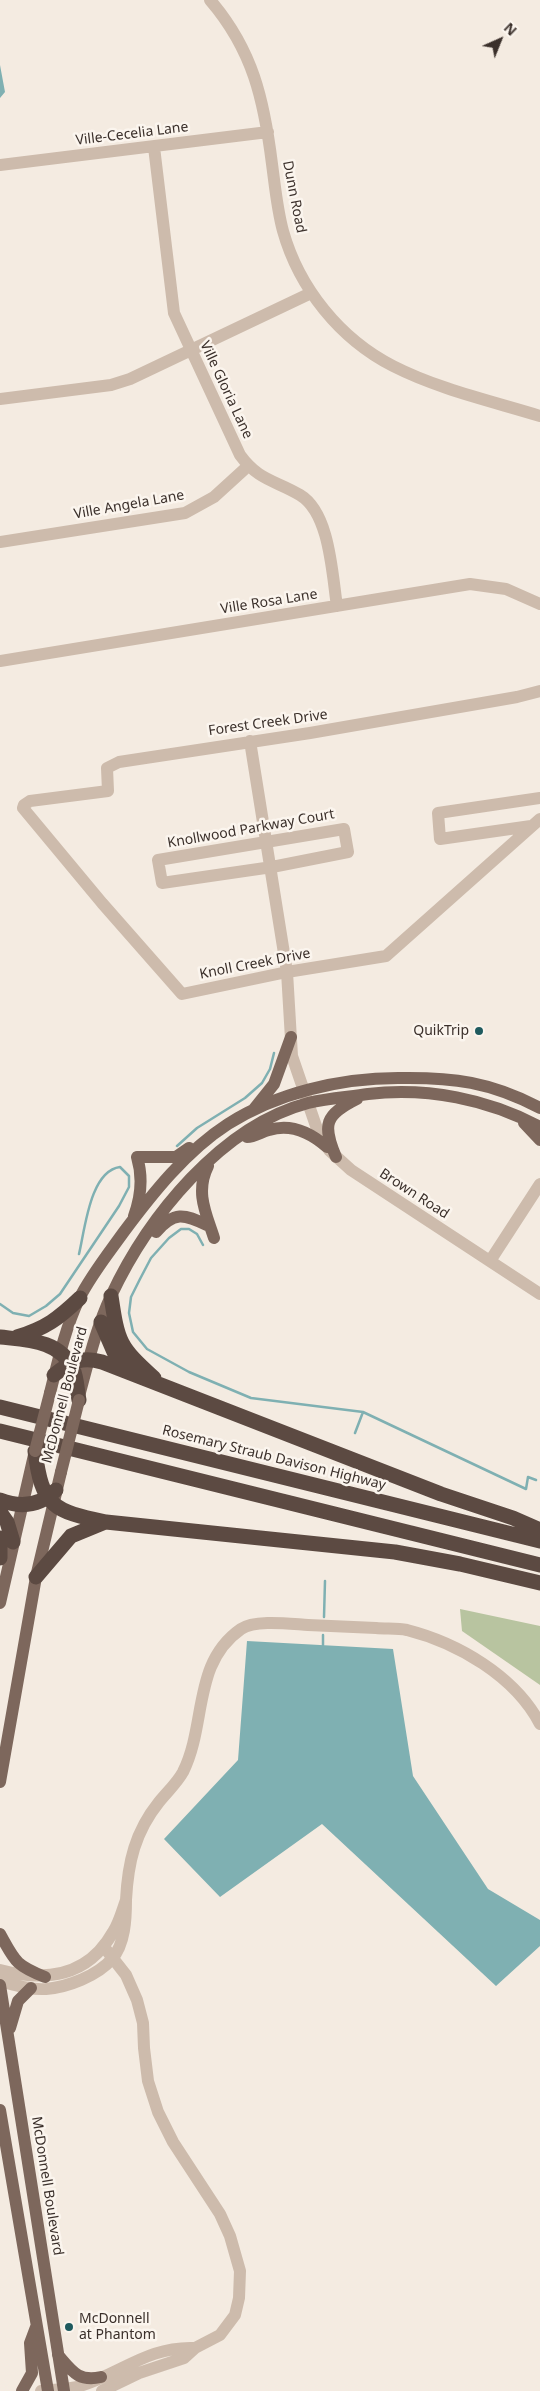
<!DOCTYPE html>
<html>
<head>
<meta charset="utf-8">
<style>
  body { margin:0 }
  #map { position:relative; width:540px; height:2391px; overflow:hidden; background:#f4ebe1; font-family:"Noto Sans",sans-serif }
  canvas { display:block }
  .north { position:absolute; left:475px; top:15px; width:50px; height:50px; -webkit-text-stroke:4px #fbf5ee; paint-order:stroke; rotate:44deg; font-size:14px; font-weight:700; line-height:20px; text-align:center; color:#3b302b }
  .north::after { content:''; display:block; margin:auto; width:18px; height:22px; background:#3b302b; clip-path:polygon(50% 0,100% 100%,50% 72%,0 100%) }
</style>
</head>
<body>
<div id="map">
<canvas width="540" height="2391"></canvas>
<div class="north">N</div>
</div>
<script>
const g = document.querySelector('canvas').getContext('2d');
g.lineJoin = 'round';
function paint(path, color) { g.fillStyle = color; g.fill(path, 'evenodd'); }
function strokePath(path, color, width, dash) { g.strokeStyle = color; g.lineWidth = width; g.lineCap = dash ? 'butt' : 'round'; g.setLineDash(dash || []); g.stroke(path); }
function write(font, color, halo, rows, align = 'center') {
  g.font = font + ' "Noto Sans",sans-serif'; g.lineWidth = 5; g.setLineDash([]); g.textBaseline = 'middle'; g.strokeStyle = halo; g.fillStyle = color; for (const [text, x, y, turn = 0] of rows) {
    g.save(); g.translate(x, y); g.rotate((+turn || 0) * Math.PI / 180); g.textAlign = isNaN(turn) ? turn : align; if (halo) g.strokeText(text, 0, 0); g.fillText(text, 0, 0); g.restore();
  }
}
const green = new Path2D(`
  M460,1609L540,1626V1685L462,1631Z`);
const water = new Path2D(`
  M0,65L5,92L0,98Z
  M247,1641L393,1649L413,1776L488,1889L540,1920V1946L496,1986L322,1824L220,1897L164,1839L238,1760Z`);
const stream = new Path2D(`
  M177,1146L197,1128L245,1098L262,1083L270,1069L274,1053
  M203,1245L197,1234L189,1229H181L169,1238L151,1258L140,1279L131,1297L129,1313L133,1332L147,1349L189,1372L251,1398L363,1412L526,1489L528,1477L536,1480
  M0,1304L13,1313L29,1316L46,1306L60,1294L119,1206L129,1187V1176L120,1167C90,1171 85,1229 79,1254
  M355,1433L363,1412
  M324,1617L325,1581
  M323,1645V1635`);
const minor = new Path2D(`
  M210,0C253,50 264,100 272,164C275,186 277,209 283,231C299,288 340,339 393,366C438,389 491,401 540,416
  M154,147L174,313L240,455C259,481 275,480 300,495C330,513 332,574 337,606
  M0,165L268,132
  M0,399L111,385L130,379L311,293
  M0,542L185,513L214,497L248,466
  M0,661L470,584L506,589L540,604
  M540,691L517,697L310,733L119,762L107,768L108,791L30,801L24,805L23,808L102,903L182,994L287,972L386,956L540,819
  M250,741L287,972L292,1056L316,1126L329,1150L351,1170L540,1294
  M531,826L440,839L438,813L540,798
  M344,829L348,852L272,867L162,883L158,860Z
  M490,1261L540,1184
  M126,1900C128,1862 135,1832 159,1802C167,1792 177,1783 183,1772C207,1724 192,1663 241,1629C255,1619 291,1624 308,1625C331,1626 354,1627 376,1628C386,1629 397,1628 407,1630C458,1643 515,1676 540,1724
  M0,1970C45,1982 88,1977 113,1932C119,1923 122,1911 126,1900C126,1919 125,1944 112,1959C97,1976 68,1987 46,1989C30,1990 15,1985 0,1981
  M41,2391C55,2389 70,2390 83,2385C123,2372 149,2346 195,2348
  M102,2391L139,2373L184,2358L195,2348L220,2335L235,2315L239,2298L240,2271L230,2236L220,2214L173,2142L158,2112L148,2081L144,2048L143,2023L137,2000L126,1975L104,1947`);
const major = new Path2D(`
  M254,1109L274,1084L291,1037
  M524,1123L540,1140
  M247,1137C255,1137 261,1132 269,1130C291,1123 311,1133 327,1147
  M336,1157C322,1124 325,1115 357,1099
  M208,1166C195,1192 206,1213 214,1238
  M134,1216C141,1197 143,1177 137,1157H176L189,1148
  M156,1232C174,1211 184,1214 207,1225
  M50,1393C58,1361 65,1329 79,1299C91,1275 108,1254 123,1233C152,1194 186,1151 228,1124C277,1093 340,1078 398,1078C453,1077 491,1082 540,1108
  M79,1396C88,1363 96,1328 111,1296C148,1217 221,1126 308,1103C328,1098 349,1097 368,1094C427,1087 488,1099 540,1127
  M0,1603L34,1455
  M0,1782L36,1577L61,1472
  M0,1934C15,1961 15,1965 45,1977
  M0,1985L64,2391
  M10,2028L18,2001L31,1988
  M0,2110L48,2391
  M58,2355C72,2371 78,2382 101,2377
  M22,2391L32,2373L30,2343L36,2327`);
const highway = new Path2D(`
  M111,1296C118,1343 119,1346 154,1378
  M101,1322L114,1352L128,1368
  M0,1337C27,1340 60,1340 73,1369C77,1378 77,1390 79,1400
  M17,1337C46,1328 58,1319 80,1298
  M54,1375C70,1362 82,1356 102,1362L441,1494L513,1518L540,1530
  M0,1407L540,1541
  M0,1431L540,1565
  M35,1451C42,1507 53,1511 106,1522L395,1552L460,1564L540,1583
  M0,1500C21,1508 40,1506 56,1490
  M0,1512L7,1522L13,1542
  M0,1538V1558
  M36,1577L71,1536L105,1522`);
const majorBridge = new Path2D(`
  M35,1451L50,1393
  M61,1472L79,1400`);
const markers = [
  [479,1031,5,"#1f5a5e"],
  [69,2327,5,"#1f5a5e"]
];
const streetNames = [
  ["Ville-Cecelia Lane",132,134,-7],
  ["Dunn Road",294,197,79],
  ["Ville Gloria Lane",226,390,65],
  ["Ville Angela Lane",129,505,-10],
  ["Ville Rosa Lane",269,602,-9],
  ["Forest Creek Drive",268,723,-8],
  ["Knollwood Parkway Court",251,829,-10],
  ["Knoll Creek Drive",255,964,-11],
  ["Brown Road",414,1194,33],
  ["McDonnell Boulevard",65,1395,-75],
  ["Rosemary Straub Davison Highway",274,1458,14],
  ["McDonnell Boulevard",47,2186,81]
];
const poiNames = [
  ["QuikTrip",469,1031],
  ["McDonnell",79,2319,"left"],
  ["at Phantom",79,2335,"left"]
];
paint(green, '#b8c4a0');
paint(water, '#7fb0b2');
strokePath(stream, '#7fb0b2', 2.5);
strokePath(minor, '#cdbbac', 12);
strokePath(major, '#7d675c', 12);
strokePath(highway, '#5c4a42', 15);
strokePath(majorBridge, '#7d675c', 12);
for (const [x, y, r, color] of markers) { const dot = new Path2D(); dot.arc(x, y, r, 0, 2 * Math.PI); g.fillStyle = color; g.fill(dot); strokePath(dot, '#fbf5ee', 2); }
write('14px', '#3b302b', '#fbf5ee', streetNames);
write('14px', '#3b302b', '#fbf5ee', poiNames, 'right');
</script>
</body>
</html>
